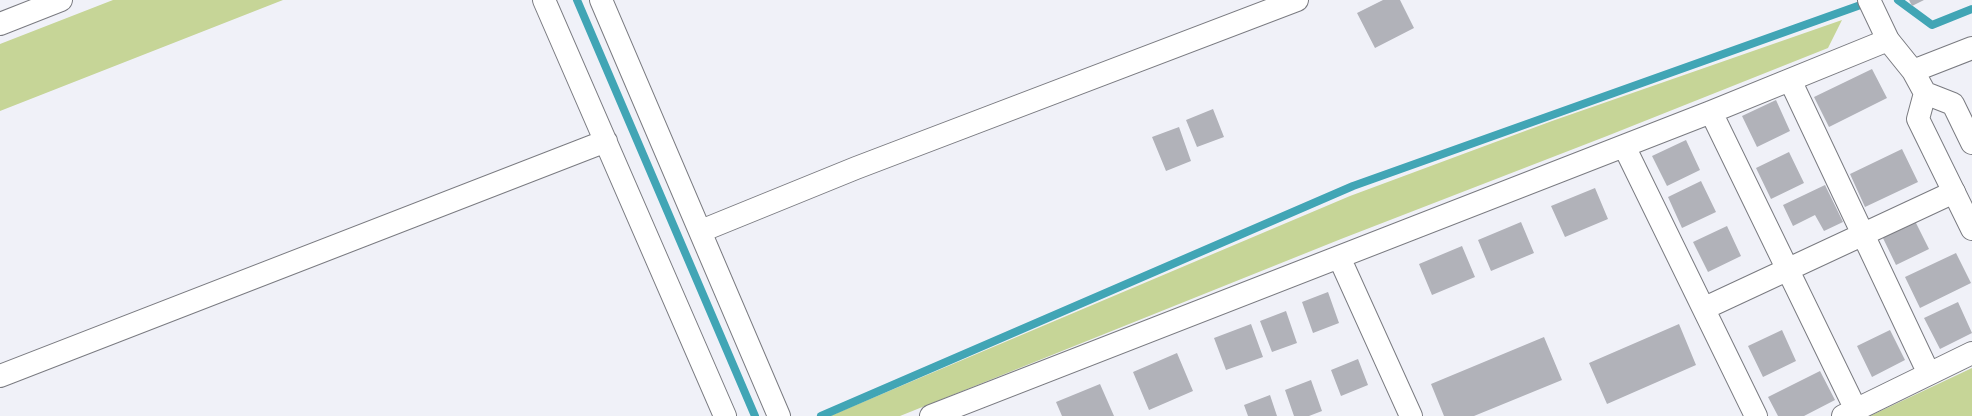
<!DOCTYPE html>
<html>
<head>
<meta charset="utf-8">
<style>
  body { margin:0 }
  canvas { display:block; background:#f0f1f8 }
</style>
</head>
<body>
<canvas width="1972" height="416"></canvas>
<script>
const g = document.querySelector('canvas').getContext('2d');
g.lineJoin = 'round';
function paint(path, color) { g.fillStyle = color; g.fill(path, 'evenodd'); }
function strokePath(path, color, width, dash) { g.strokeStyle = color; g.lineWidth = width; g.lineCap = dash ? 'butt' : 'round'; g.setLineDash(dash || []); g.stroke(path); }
const green = new Path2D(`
  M113,0H283L0,111V44Z
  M1842,20L1828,48L1607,136L1341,239L900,416H830L1350,196L1552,121Z
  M1972,368V416H1870Z`);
const stream = new Path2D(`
  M577,0L755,416
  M1898,0L1932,25L1972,9
  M821,416L1353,186L1869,2`);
const building = new Path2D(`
  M1383,0H1400L1414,28L1375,48L1357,13Z
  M1909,0H1924L1912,6Z
  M1872,69L1887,98L1829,127L1814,97Z
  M1776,100L1790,131L1757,147L1742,116Z
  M1213,109L1224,137L1197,147L1186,120Z
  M1179,127L1191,161L1166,171L1152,137Z
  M1686,140L1700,170L1667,186L1652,156Z
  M1902,149L1918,182L1865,207L1850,174Z
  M1789,152L1804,183L1771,199L1756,168Z
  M1701,181L1716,212L1682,228L1668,197Z
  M1825,185L1843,222L1824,231L1815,215L1793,226L1783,205Z
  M1595,188L1608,219L1565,237L1551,206Z
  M1914,219L1929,249L1896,265L1881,234Z
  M1521,222L1534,253L1491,271L1478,240Z
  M1727,226L1741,256L1708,272L1693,242Z
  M1462,246L1475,277L1432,295L1419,264Z
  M1956,253L1971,283L1920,308L1905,277Z
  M1328,292L1339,323L1313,333L1302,302Z
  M1958,302L1972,333L1940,349L1924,318Z
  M1286,311L1297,343L1272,352L1260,321Z
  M1251,324L1263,357L1226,370L1214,338Z
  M1679,324L1696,365L1607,404L1589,363Z
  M1782,330L1796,361L1763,377L1748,346Z
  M1890,330L1905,360L1872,377L1857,346Z
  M1544,337L1562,380L1474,416H1444L1431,384Z
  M1177,353L1193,391L1149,410L1133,372Z
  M1358,359L1368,385L1341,396L1331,370Z
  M1820,371L1835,400L1804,416H1778L1768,397Z
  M1311,380L1322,411L1309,416H1294L1285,390Z
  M1100,384L1114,416H1062L1056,402Z
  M1270,395L1277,416H1248L1244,405Z`);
const minor = new Path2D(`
  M544,0L725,416
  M601,0L779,416
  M0,24L61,0
  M1790,80L1929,374
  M1711,112L1856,410
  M1624,146L1756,416
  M701,231L856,168L1297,0
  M1339,257L1411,416
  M1705,308L1954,192
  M0,376L606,141
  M931,416L1711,112L1888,40
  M1843,416L1972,353`);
const tertiary = new Path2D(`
  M1869,0L1888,40L1913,71L1925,93L1953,104L1972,143
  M1913,71L1972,48
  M1925,93L1918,119L1972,229`);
paint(green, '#c6d597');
strokePath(stream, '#41a5b5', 8);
paint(building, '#b1b2b9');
strokePath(minor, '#7a7b81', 24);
strokePath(tertiary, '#7a7b81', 24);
strokePath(minor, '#fff', 22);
strokePath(tertiary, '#fff', 22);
</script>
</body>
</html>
